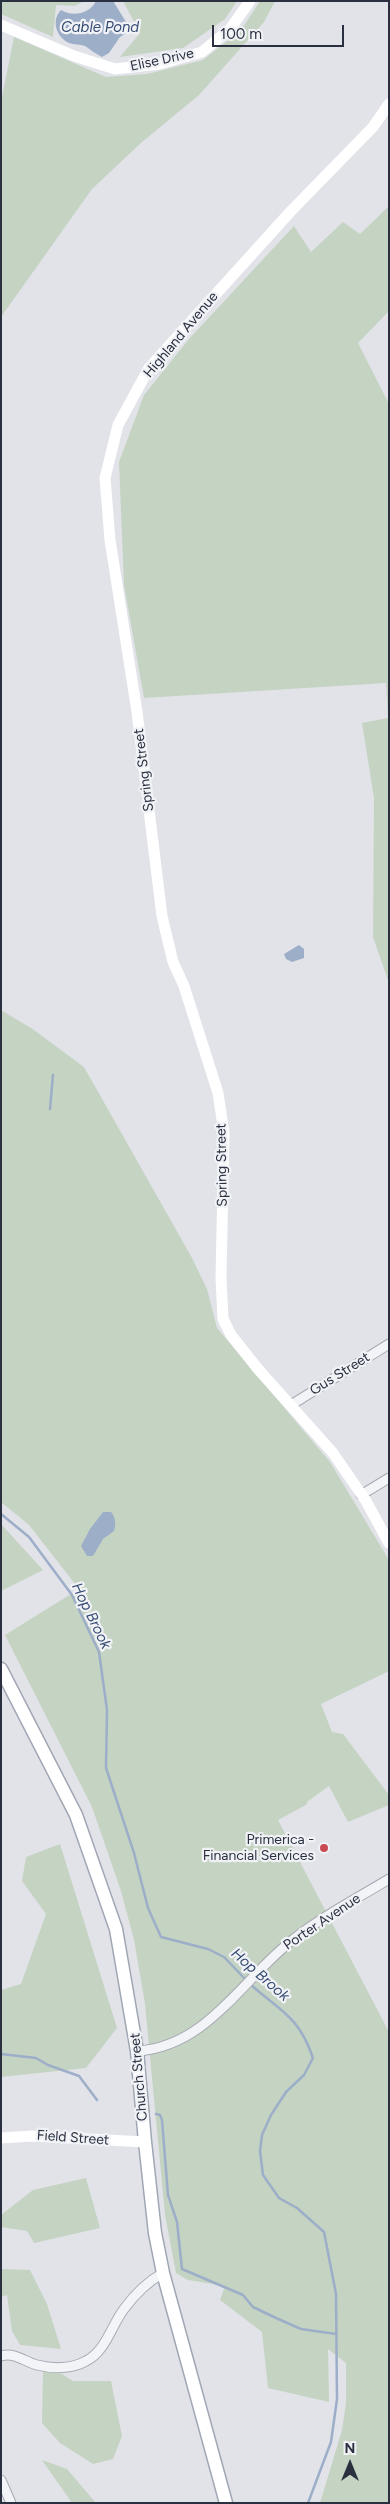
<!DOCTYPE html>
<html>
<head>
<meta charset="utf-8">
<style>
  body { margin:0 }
  #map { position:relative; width:390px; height:2504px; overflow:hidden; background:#e1e3e9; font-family:Figtree,sans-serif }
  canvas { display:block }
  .frame { position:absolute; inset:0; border:2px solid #2a3040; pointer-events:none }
  .north { position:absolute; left:325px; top:2439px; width:50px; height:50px; -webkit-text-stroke:4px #f0f2f6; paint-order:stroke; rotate:0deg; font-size:14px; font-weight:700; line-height:20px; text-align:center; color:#2a3040 }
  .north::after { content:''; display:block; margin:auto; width:18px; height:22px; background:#2a3040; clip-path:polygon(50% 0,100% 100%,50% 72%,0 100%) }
  .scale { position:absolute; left:212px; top:25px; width:132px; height:22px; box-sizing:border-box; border:2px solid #2a3040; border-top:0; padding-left:6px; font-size:15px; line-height:18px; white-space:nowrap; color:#2a3040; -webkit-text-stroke:4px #f0f2f6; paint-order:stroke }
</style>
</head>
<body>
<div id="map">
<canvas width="390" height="2504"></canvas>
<div class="frame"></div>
<div class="north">N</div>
<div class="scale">100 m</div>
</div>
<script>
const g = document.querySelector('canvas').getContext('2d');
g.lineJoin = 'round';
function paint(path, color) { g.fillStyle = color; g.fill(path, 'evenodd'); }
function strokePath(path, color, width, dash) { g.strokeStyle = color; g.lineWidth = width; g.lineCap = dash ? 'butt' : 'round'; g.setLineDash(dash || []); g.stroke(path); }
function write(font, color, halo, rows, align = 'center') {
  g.font = font + ' Figtree,sans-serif'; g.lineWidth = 4.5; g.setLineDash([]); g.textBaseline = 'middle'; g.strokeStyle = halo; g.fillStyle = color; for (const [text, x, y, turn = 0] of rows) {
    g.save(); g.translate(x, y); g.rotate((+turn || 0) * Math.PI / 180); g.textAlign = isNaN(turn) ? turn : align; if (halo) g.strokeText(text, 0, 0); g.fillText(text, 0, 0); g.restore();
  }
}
const green = new Path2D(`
  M1,1H84L75,6L56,5L53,37L1,14Z
  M123,1H237L225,19L183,48L120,57L140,33Z
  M260,1H275L264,22L199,95L142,142L92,189L1,317V102L14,37L106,77L147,74L203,60L241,30Z
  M389,206V311L358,343L389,404V983L373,937L374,798L362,723L388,718L386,683L144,698L124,585L119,462L144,395L189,339L294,226L311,252L343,222L360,234Z
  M1,1010L34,1030L84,1067L192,1258L207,1289L217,1328L330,1462L389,1560V1671L321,1704L332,1732L343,1734L389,1795V1805L348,1822L329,1786L308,1801L306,1805L278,1820L389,2032V2503H320L342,2430L346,2403V2363L328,2349L329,2402L268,2388L262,2332L220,2300L225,2286L188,2280L176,2273L165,2215L145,2004L134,1940L121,1891L92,1807L5,1635L79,1589L29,1525L1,1502Z
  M1,1524L43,1570L1,1591Z
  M60,1844L117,2028L86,2068L1,2077V1990L21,1984L46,1914L22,1881L26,1857Z
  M86,2178L100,2228L34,2243L27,2231L1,2227V2215L33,2190Z
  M1,2269L30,2270L47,2304L61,2349L20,2345L12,2331L7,2295L1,2297Z
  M43,2371L62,2374L73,2381H111L122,2436L113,2459L93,2464L60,2443L42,2423Z
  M42,2460L67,2469L96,2503H72Z`);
const water = new Path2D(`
  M96,1H113L131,30L120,37L109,53L102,57C96,54 91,50 85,46C80,44 74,45 69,43C56,37 51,20 61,10C72,17 90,14 96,1Z
  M299,945L304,949V958L292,962L286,959L284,954Z
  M103,1512H111C116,1518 116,1524 114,1531L103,1539L93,1556H87L81,1546L90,1529Z`);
const stream = new Path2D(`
  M50,1109L53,1075
  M1,1514L29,1537L72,1595L99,1652L107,1710L106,1768L134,1853L148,1908L161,1937L208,1949L224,1957L246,1980
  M250,1984C280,2011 299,2016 313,2058L304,2075L286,2092L271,2115L262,2135L260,2151L263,2175L279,2198L297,2208L324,2232L336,2294L337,2399L331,2442L308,2503
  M1,2054L36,2058L48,2065L79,2076L97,2100
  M156,2114L160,2115L162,2120L168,2195L177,2222L182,2269L243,2295L253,2307L276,2318L301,2329L336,2334`);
const street = new Path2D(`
  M291,1405L389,1344
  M361,1495L389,1478
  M137,2051C208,2047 244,1976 295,1938C324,1915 358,1898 389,1879
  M1,2356C16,2352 24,2362 37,2365C53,2369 72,2369 86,2361C106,2351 111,2326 124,2309C135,2294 147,2282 163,2273
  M1,2480L11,2503`);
const secondary = new Path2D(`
  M1,25L74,56L115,69L159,64L202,52L230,29L250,1
  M389,104L373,127L291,211L149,368L118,425L105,478L110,540L137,712L162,916L173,962L184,986L218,1093L224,1133L221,1278L223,1319L231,1335L258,1369L333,1453L366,1501L389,1543
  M1,2138L32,2136L145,2142`);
const primary = new Path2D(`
  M1,1669L76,1815L116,1929L137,2051L145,2142L155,2233L163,2273L226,2503`);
const markers = [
  [324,1848,5,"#c94a52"]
];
const streetNames = [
  ["Elise Drive",162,60,-12],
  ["Highland Avenue",181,335,-50],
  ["Spring Street",144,770,-97],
  ["Spring Street",222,1165,-91],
  ["Gus Street",340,1374,-32],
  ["Porter Avenue",322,1922,-34],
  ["Church Street",139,2077,-95],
  ["Field Street",73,2138,4]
];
const poiNames = [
  ["Primerica -",314,1840],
  ["Financial Services",314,1856]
];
const waterNames = [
  ["Cable Pond",100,28],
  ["Hop Brook",91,1616,64],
  ["Hop Brook",260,1975,41]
];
paint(green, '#c5d3c2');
paint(water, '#9daec8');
strokePath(stream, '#9daec8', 2.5);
strokePath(street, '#a6aab3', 11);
strokePath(primary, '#a0a7b4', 15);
strokePath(street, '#f3f4f7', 9);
strokePath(secondary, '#fff', 11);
strokePath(primary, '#fff', 12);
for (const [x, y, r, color] of markers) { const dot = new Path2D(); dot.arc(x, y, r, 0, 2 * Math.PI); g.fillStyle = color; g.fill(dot); strokePath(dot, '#f0f2f6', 2); }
write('14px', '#2a3040', '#f0f2f6', streetNames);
write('14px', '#2a3040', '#f0f2f6', poiNames, 'right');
write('italic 15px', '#354b73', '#f0f2f6', waterNames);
</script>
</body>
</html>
